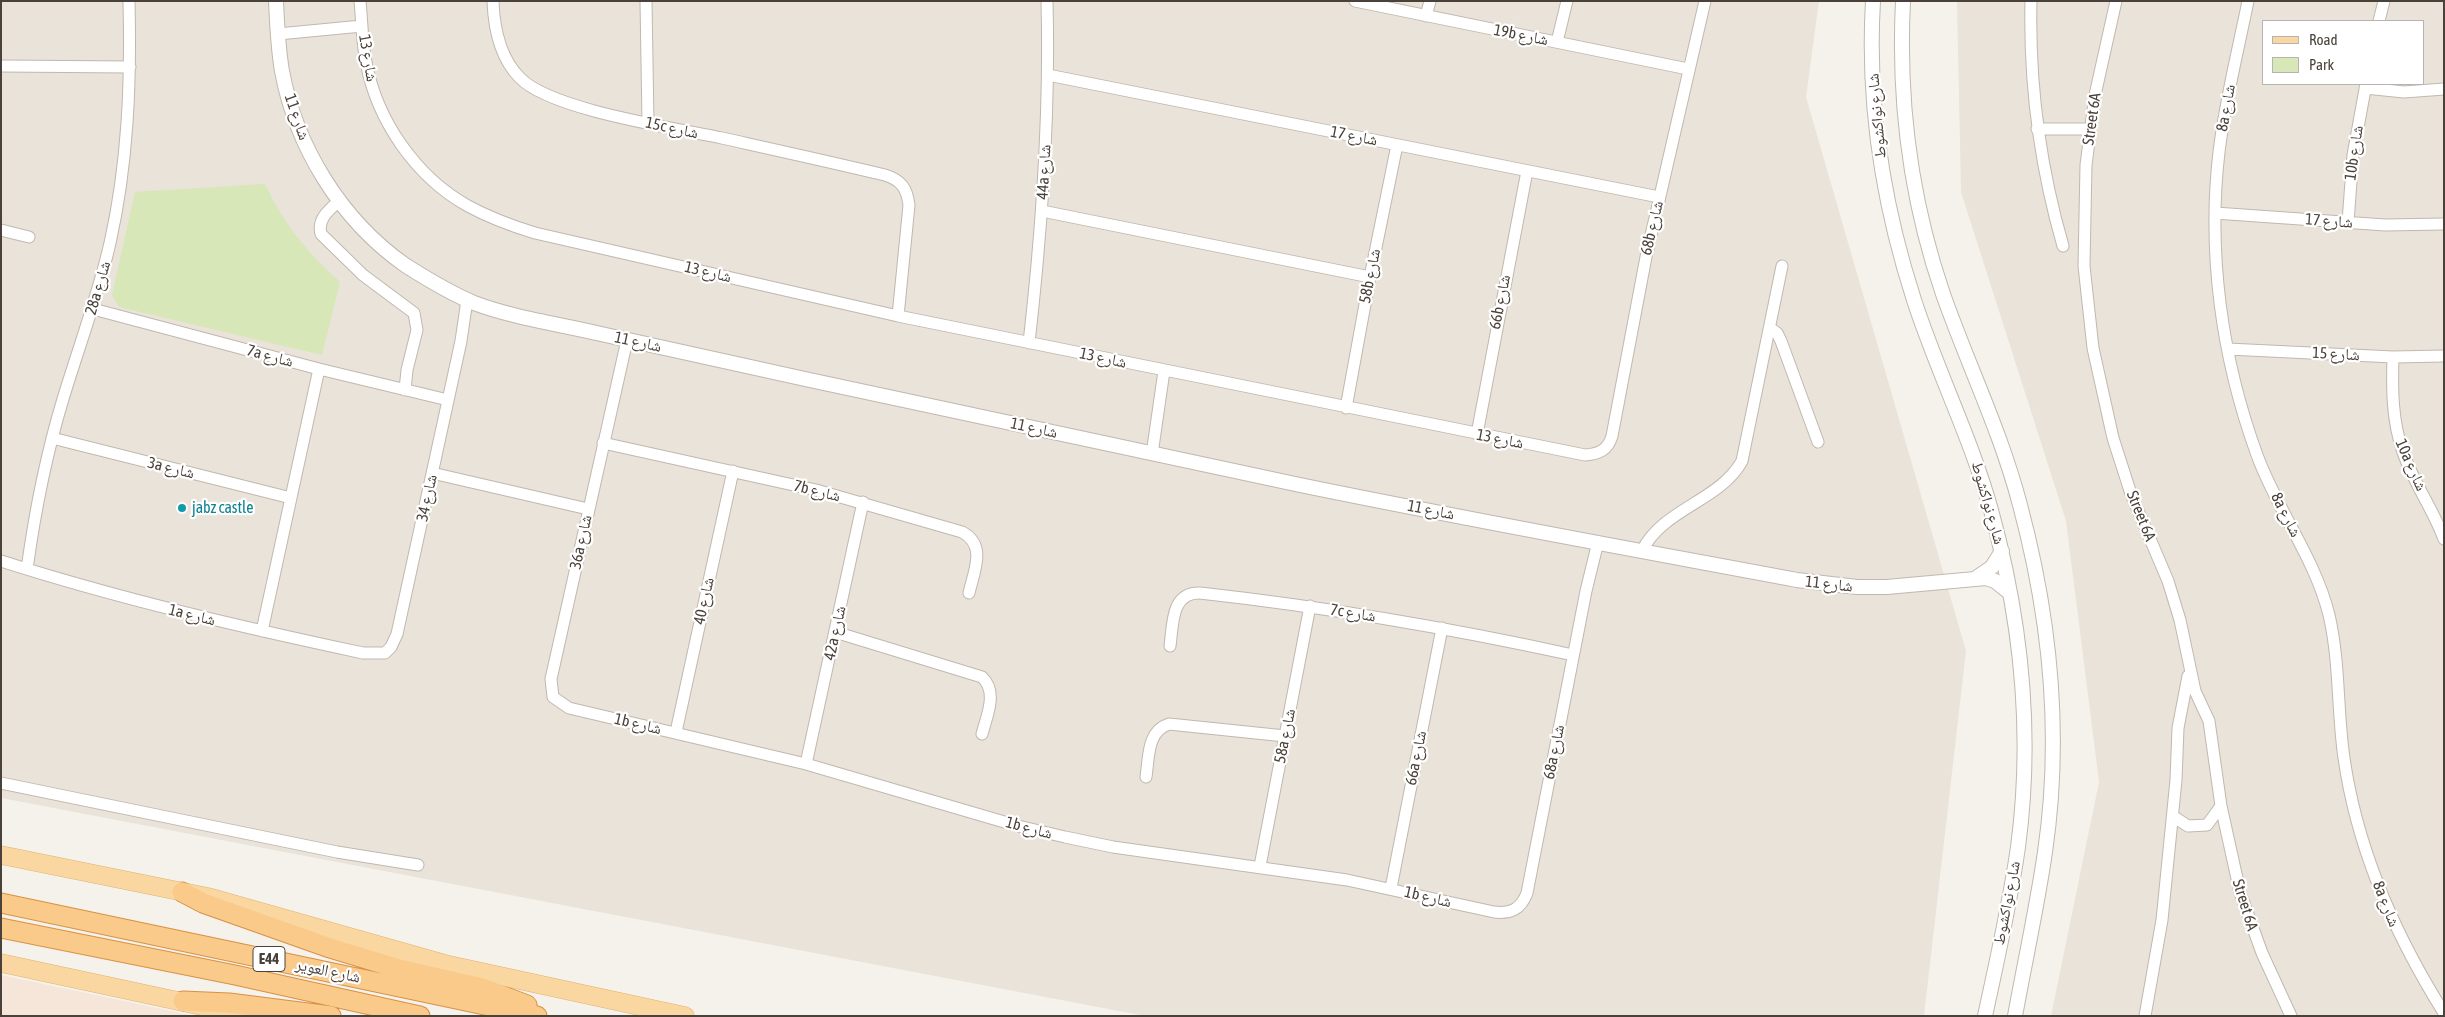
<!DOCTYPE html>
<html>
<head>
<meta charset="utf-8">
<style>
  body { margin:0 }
  #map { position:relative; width:2445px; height:1017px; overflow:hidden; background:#f5f2ec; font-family:"Asap Condensed",sans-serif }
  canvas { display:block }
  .frame { position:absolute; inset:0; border:2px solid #4a423a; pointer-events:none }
  .legend { position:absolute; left:2262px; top:20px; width:162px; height:65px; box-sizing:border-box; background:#fff; border:1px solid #b7b3b0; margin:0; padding:6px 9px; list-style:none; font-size:15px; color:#4a423a }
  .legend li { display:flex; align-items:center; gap:10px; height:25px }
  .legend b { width:25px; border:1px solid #b7b3b0 }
</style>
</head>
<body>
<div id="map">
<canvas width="2445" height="1017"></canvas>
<div class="frame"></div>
<ul class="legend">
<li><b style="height:6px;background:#fad7a0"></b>Road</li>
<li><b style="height:14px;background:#d7e7b7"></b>Park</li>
</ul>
</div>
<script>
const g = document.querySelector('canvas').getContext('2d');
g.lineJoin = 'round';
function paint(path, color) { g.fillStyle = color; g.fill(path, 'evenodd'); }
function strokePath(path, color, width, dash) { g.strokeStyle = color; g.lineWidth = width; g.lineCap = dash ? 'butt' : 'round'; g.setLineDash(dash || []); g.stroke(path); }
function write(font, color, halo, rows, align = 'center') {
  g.font = font + ' "Asap Condensed","Noto Naskh Arabic",sans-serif'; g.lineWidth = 4.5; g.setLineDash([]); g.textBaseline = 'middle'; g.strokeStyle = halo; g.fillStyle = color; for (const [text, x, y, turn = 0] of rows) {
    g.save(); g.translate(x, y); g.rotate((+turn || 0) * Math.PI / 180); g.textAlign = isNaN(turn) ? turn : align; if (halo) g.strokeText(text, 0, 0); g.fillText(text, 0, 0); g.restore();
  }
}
const residential = new Path2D(`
  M1,1H1819L1806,97L1966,651L1924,1016H1145L1,798Z
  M1957,1H2444V1016H2051L2099,782L2066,521L1961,192ZM2264,21H2424V84H2264Z`);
const commercial = new Path2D(`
  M1,975L195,1016H1Z`);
const green = new Path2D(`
  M265,184C283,223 308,254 340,282L322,355L119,307L112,295L135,192Z`);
const minor = new Path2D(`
  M360,1C362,21 362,42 366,62C377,121 416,177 468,206C490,218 512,226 535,233L898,316L1585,455C1599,454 1608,450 1612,436L1646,257L1705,1
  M493,1C494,29 500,58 520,78C551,110 675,128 722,138C776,150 831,162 885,175C901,180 907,188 909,205L898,316
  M646,1L648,123
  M1355,1L1688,69
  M2031,1C2029,85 2040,166 2063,246
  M2116,1L2095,95L2086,165L2084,266L2093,348L2113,438L2131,494L2168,581L2180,620L2195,691L2209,721L2221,806L2240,892L2262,953L2291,1016
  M2248,1C2238,51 2225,101 2219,152C2207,254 2222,359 2257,455C2277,510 2315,558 2329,615C2340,662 2337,710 2344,758C2357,849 2395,935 2444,1013
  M1426,16L1430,1
  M2379,21L2384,1
  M278,34L362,26
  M1557,42L1567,1
  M1,66L130,67
  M1048,75L1659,197
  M2365,88L2404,92L2444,89
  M2037,129H2090
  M339,201C329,210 317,219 321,234L363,275L414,313L417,330L407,370L405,390
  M1042,211L1370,277
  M2215,213L2385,225L2444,224
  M2348,222L2353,155L2366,84
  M1,230L29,237
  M93,309L319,369L448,400
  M1770,328L1777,333L1781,341L1818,442
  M627,340L551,679L553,697L569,708L806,764L1018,826L1065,837L1113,847L1347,880L1494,912C1511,914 1521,909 1527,893L1586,591L1598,542
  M1029,343C1042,229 1050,116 1047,1
  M2228,349L2393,357L2444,356
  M2393,357C2392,389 2392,421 2403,452C2413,482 2433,509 2444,539
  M1346,408L1370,277L1397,145
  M1477,434L1527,171
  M52,438L291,498
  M603,443L816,490L962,532C987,545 974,571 969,593
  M1152,454L1164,371
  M432,473L588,509
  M1642,551C1662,509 1720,501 1742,461L1782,266
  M1,561C120,599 241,627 363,653H385L391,647L397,634L461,341L467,300
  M27,569C35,511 46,455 63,399C79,346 98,296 110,243C128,163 131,83 129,1
  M262,631L319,369
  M835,632L982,677C998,692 987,715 982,734
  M1170,646C1173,624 1171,592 1200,593C1326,607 1450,628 1573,655
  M676,732L733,471
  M806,764L863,502
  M1146,777C1149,757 1147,731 1169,724L1285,736
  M1,783L337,852L418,865
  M2174,817L2188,826L2207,825L2221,806
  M1260,866L1310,606
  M1391,888L1442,628
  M2145,1016L2162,920L2176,780L2178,728L2188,676`);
const tertiary = new Path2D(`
  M276,1C277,24 278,48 282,71C296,147 341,220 405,265C427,279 450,293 474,303C514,318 559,324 601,334C669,349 737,364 805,379C970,415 1135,451 1300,485C1465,519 1631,549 1797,580L1857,587H1887L1986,578L1995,581L2010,593
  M1873,1C1867,102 1883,204 1914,300C1937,371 1971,438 1991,510C2021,619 2033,735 2018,847C2010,904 1997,960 1985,1016
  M1903,1C1898,100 1911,201 1943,294C1968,365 2001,432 2020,505C2050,617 2062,736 2045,852C2037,907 2025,961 2015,1016
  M1976,578L1992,567L2002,551`);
const primary = new Path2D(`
  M1,855L208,897L445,964L685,1016
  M1,963L248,1016`);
const trunk = new Path2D(`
  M182,892L203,903L330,948L399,969L482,988L527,1005
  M1,903L537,1016
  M1,928L235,975L420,1016
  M183,1001L229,1003L331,1016`);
const markers = [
  [182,508,5,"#0f9aa8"]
];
const shields = [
  [269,959,32]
];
const shieldNames = [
  ["E44",269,959]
];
const streetNames = [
  ["19b شارع",1521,35,11],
  ["شارع 13",368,58,80],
  ["8a شارع",2226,108,-80],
  ["شارع نواكشوط",1877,116,-95],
  ["شارع 11",297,117,71],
  ["Street 6A",2092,119,-82],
  ["15c شارع",672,128,12],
  ["شارع 17",1354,136,11],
  ["10b شارع",2354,153,-82],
  ["44a شارع",1044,172,-87],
  ["شارع 17",2329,221,4],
  ["68b شارع",1652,228,-77],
  ["شارع 13",708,272,13],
  ["58b شارع",1370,276,-79],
  ["28a شارع",98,288,-74],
  ["66b شارع",1500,302,-79],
  ["شارع 11",638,342,12],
  ["شارع 15",2336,354,3],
  ["7a شارع",270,356,15],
  ["شارع 13",1103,358,12],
  ["شارع 11",1034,428,12],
  ["شارع 13",1500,439,11],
  ["10a شارع",2411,465,66],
  ["3a شارع",171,468,14],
  ["7b شارع",817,491,14],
  ["شارع 34",427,498,-78],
  ["شارع نواكشوط",1988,503,74],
  ["شارع 11",1431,510,11],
  ["8a شارع",2286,515,63],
  ["Street 6A",2141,516,68],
  ["36a شارع",581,542,-78],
  ["شارع 11",1829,584,6],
  ["شارع 40",704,601,-78],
  ["7c شارع",1353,613,9],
  ["1a شارع",192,615,14],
  ["42a شارع",835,633,-78],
  ["1b شارع",638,724,13],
  ["58a شارع",1285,736,-79],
  ["68a شارع",1554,752,-79],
  ["66a شارع",1416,758,-79],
  ["1b شارع",1029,828,15],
  ["1b شارع",1428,897,13],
  ["شارع نواكشوط",2007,903,-79],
  ["8a شارع",2386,904,68],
  ["Street 6A",2245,905,73],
  ["شارع العوير",328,971,12]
];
const cultureNames = [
  ["jabz castle",192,508]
];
paint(residential, '#e9e3da');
paint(commercial, '#f5e6d9');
paint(green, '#d7e7b7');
strokePath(minor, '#c1b8af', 13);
strokePath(tertiary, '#c1b8af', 16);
strokePath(primary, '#e0b270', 19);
strokePath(trunk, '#d89144', 21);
strokePath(minor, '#fff', 11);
strokePath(tertiary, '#fff', 14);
strokePath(primary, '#fad7a0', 18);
strokePath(trunk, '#f9ca8a', 19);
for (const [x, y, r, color] of markers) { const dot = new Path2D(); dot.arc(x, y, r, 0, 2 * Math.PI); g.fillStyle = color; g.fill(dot); strokePath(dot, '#fff', 2); }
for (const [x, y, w] of shields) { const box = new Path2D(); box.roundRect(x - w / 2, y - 12.5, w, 25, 4); g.fillStyle = '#fff'; g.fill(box); strokePath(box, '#4a423a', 1); }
write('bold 15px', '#4a423a', null, shieldNames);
write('16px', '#4a423a', '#fff', streetNames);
write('16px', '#0d838f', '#fff', cultureNames, 'left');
</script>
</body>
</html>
